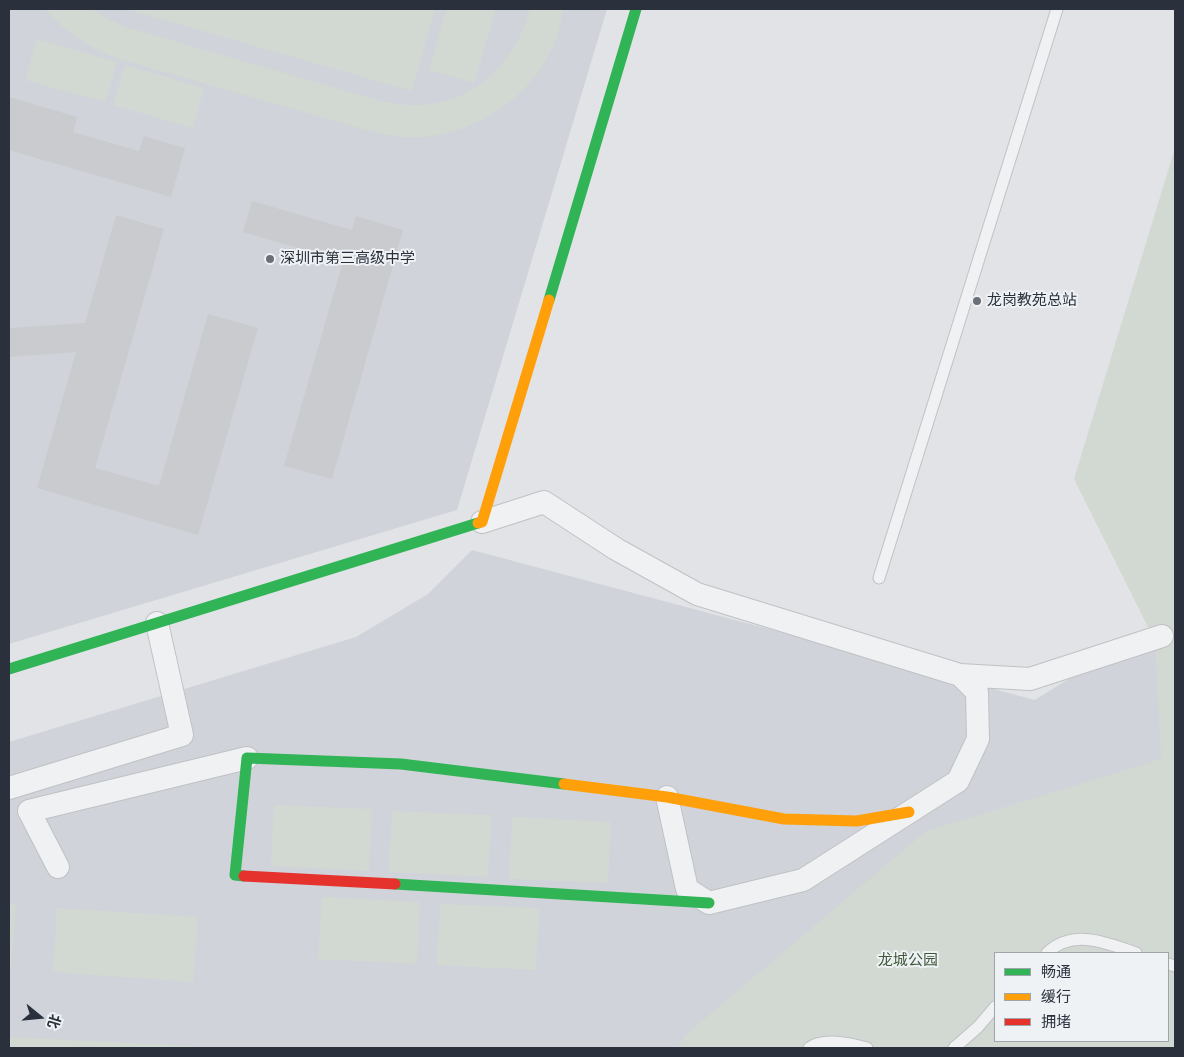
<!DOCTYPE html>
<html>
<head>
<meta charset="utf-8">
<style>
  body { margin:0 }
  #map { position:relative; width:1184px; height:1057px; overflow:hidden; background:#e1e3e6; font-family:Poppins,"Noto Sans SC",sans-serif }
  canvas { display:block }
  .frame { position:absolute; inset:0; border:10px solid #2a313d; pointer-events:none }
  .legend { position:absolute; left:994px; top:952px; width:175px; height:90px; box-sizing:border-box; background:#eff2f5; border:1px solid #a0a5ab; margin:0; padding:6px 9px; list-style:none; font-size:15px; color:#2a313d }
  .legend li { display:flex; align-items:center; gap:10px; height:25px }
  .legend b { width:25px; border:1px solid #a0a5ab }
  .north { position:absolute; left:15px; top:992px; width:50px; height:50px; -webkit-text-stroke:4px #eff2f5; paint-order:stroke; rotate:107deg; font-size:14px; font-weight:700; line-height:20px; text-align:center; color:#2a313d }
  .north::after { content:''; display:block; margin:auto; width:18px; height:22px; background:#2a313d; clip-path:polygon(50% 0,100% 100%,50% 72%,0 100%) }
</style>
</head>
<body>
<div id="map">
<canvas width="1184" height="1057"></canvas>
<div class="frame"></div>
<ul class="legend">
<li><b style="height:6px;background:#30b455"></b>畅通</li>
<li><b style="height:6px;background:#ff9f0a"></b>缓行</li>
<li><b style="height:6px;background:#e5322d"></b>拥堵</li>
</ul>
<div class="north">北</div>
</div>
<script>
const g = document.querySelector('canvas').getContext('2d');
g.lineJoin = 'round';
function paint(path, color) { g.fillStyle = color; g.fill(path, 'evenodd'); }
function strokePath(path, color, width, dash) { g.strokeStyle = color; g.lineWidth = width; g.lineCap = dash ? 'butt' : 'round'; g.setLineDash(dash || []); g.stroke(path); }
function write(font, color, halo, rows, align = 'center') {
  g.font = font + ' Poppins,"Noto Sans SC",sans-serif'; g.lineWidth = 4; g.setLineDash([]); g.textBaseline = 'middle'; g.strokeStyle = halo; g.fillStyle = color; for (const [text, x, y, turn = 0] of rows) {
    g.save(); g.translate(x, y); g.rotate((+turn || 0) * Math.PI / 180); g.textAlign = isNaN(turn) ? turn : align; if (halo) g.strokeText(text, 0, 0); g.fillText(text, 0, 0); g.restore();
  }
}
const built = new Path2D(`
  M9,9H607L457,510L9,644Z
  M472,550L1035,700L1161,621L1175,755L689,1032L678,1048H9V742L356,637L428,594Z`);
const green = new Path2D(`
  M45,9H91L111,21L129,28L381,101C393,103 406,106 419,105C476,103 516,61 530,9H563C555,79 490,132 422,137C406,139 389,135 373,132L119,59C88,47 67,34 45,9Z
  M126,9H435L412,91Z
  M446,9H496L474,83L429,70Z
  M37,39L117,62L105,102L25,80Z
  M125,65L204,88L193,128L113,105Z
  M1175,148V1048H678L689,1032L926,831L1152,762L1161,757L1155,641L1074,479ZM995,953H1168V1041H995Z
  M274,805L372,809L369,871L271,866Z
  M392,811L491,815L488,877L389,872Z
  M512,817L611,822L608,883L509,879Z
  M322,897L420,902L417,964L318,959Z
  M9,903L16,904L11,969L9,968Z
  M440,904L539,908L536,970L437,965Z
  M57,908L198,917L193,982L53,972Z
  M9,1037L191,1046L190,1048H9Z`);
const building = new Path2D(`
  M9,97L77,117L73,132L139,151L144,136L185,148L171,197L9,150Z
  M252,201L352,230L356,216L403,230L332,479L284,466L343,261L243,232Z
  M116,215L164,229L95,468L159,486L208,314L258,328L198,535L37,488L76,352L9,357V328L85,323Z`);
const lane = new Path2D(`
  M879,578L1057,9
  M1047,953C1073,928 1107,943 1136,953
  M1168,964L1175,966
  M809,1048C824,1037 851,1044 867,1048
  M954,1048L978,1027L995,1007`);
const street = new Path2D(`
  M482,522L544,502L616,549L697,594L960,675L1030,679L1162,636
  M9,788L182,735L157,623
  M667,797L687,889L709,903L803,880L958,781L978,739L977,692L960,675
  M58,867L29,811L247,758`);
const fast = new Path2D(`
  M549,300L636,9
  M9,669L478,523
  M244,876L235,875L247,758L401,764L564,784
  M395,884L709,903`);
const slow = new Path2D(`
  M478,523L482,522L549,300
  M564,784L667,797L784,819L857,821L909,812`);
const jam = new Path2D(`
  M244,876L395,884`);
const markers = [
  [270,259,5,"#6a6f78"],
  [977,301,5,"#6a6f78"]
];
const poiNames = [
  ["深圳市第三高级中学",280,259],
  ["龙岗教苑总站",987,301]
];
const parkNames = [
  ["龙城公园",908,961]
];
paint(built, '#d0d3d9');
paint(green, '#d2d9d2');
paint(building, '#cacbce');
strokePath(lane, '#c0c1c4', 13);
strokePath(street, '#c0c1c4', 24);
strokePath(lane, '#f0f1f3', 11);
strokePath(street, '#f0f1f3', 22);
strokePath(fast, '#30b455', 11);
strokePath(slow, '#ff9f0a', 11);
strokePath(jam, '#e5322d', 11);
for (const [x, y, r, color] of markers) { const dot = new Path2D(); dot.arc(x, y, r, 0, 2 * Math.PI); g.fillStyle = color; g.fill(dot); strokePath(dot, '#eff2f5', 2); }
write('15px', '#2a313d', '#eff2f5', poiNames, 'left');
write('15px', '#3e5739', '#eff2f5', parkNames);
</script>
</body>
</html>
